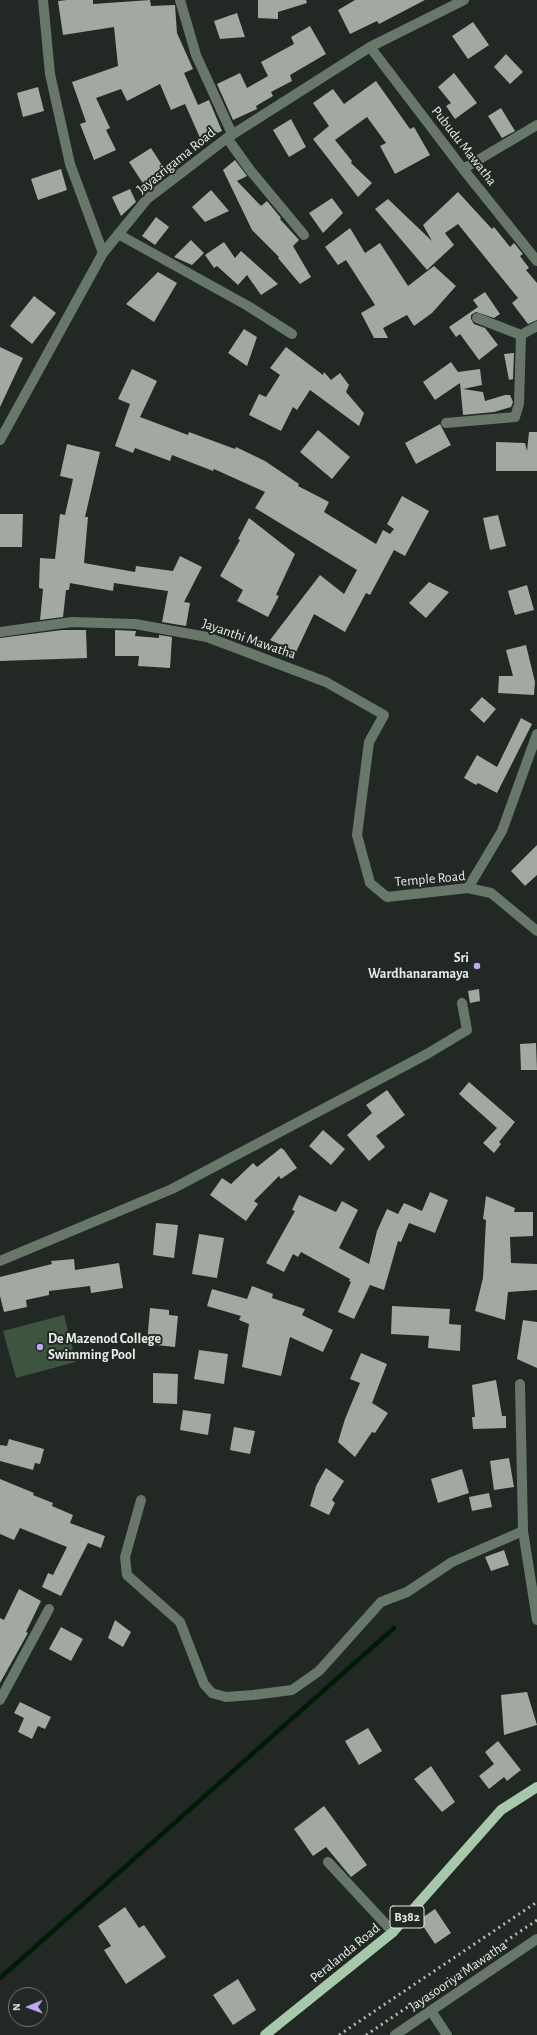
<!DOCTYPE html>
<html>
<head>
<meta charset="utf-8">
<style>
  body { margin:0 }
  #map { position:relative; width:537px; height:2035px; overflow:hidden; background:#222823; font-family:"Alegreya Sans",sans-serif }
  canvas { display:block }
  .north { position:absolute; left:8px; top:1987px; width:40px; height:40px; box-sizing:border-box; background:#222823; border:1px solid #717672; border-radius:50%; rotate:269deg; font-size:11px; font-weight:700; line-height:16px; text-align:center; color:#e8ece9 }
  .north::after { content:''; display:block; margin:auto; width:14px; height:18px; background:#c0a8f3; clip-path:polygon(50% 0,100% 100%,50% 72%,0 100%) }
</style>
</head>
<body>
<div id="map">
<canvas width="537" height="2035"></canvas>
<div class="north">N</div>
</div>
<script>
const g = document.querySelector('canvas').getContext('2d');
g.lineJoin = 'round';
function paint(path, color) { g.fillStyle = color; g.fill(path, 'evenodd'); }
function strokePath(path, color, width, dash) { g.strokeStyle = color; g.lineWidth = width; g.lineCap = dash ? 'butt' : 'round'; g.setLineDash(dash || []); g.stroke(path); }
function write(font, color, halo, rows, align = 'center') {
  g.font = font + ' "Alegreya Sans",sans-serif'; g.lineWidth = 4; g.setLineDash([]); g.textBaseline = 'middle'; g.strokeStyle = halo; g.fillStyle = color; for (const [text, x, y, turn = 0] of rows) {
    g.save(); g.translate(x, y); g.rotate((+turn || 0) * Math.PI / 180); g.textAlign = isNaN(turn) ? turn : align; if (halo) g.strokeText(text, 0, 0); g.fillText(text, 0, 0); g.restore();
  }
}
const green = new Path2D(`
  M64,1315L76,1362L16,1378L3,1331Z`);
const stream = new Path2D(`
  M0,1978L394,1628`);
const building = new Path2D(`
  M67,0H93V4L150,0L151,6L175,5L177,33L193,69L184,73L198,105L209,100L222,131L201,140L185,104L171,110L160,84L127,101L121,89L96,98L110,128L106,130L116,150L94,160L80,124L86,122L72,82L118,66L114,27L63,35L58,1Z
  M258,0H306L307,3L278,12V19L258,18Z
  M355,0H425L379,24L377,21L350,34L338,10Z
  M237,13L245,37L220,39L214,21Z
  M473,22L489,45L468,59L452,36Z
  M310,26L326,54L290,75L292,81L271,92L273,96L256,106L257,109L233,120L217,84L240,73L247,88L268,76L261,62L294,44L291,37Z
  M506,54L523,72L510,84L494,67Z
  M454,73L477,103L455,119L446,106L451,103L438,87Z
  M376,81L410,129L414,127L430,155L395,174L380,146L386,143L367,117L335,140L352,161L351,163L372,183L358,197L313,139L329,126L313,103L333,89L344,104Z
  M38,87L44,111L23,117L17,93Z
  M501,108L515,131L502,138L488,116Z
  M291,119L306,147L289,157L273,130Z
  M151,148L167,173L146,188L129,162Z
  M235,160L247,176L237,181L261,206L267,201L281,218L280,219L299,240L293,246L311,277L300,284L278,258L279,257L252,230L223,170Z
  M61,169L67,190L38,200L31,179Z
  M130,189L136,202L121,216L112,197Z
  M211,190L229,211L205,222L192,207Z
  M458,192L492,229L494,227L510,247L514,243L523,254L520,256L529,268L526,270L537,283V320L528,324L512,303L518,298L458,224L445,233L454,245L427,270L375,209L388,199L432,241L423,225Z
  M332,198L343,213L323,233L309,213Z
  M156,217L169,227L155,245L142,236Z
  M350,228L365,253L380,243L408,286L434,266L456,286L432,313L414,326L407,315L383,328L388,338H374L361,313L375,305L346,260L338,265L325,247Z
  M191,240L204,253L192,265L174,257Z
  M224,242L235,258L241,251L278,284L261,295L247,275L238,285L217,266L214,268L205,255Z
  M158,272L177,283L154,322L126,304Z
  M485,292L500,314L494,318L476,312L471,315V319L474,324L485,328L498,345L479,360L460,334L456,337L449,327L478,307L473,300Z
  M34,296L56,313L32,344L10,326Z
  M244,329L257,337L247,366L228,353Z
  M0,347L23,358L0,407Z
  M286,347L323,375L324,372L331,380L340,373L349,385L346,392L364,413L359,426L310,390L297,410L293,407L281,431L249,415L259,394L266,397L280,375L270,368Z
  M514,353L513,379L509,380L504,354Z
  M451,362L458,372L480,369L482,385L463,389L483,392L485,401L505,395H510L513,402L511,407L494,412L463,415L460,383L435,400L423,382Z
  M132,369L157,381L140,417L188,435L189,432L235,449L236,447L265,461L299,484L298,486L329,502L324,512L376,544L383,530L390,534L394,529L387,524L402,496L429,511L405,556L394,550L370,595L366,593L345,632L314,614L296,652L270,640L320,575L344,594L357,570L255,508L265,492L214,469L213,471L172,455L170,461L135,448L133,453L115,446L130,404L118,399Z
  M440,424L451,445L416,464L405,443Z
  M318,430L350,457L332,479L300,452Z
  M529,432H537V471H496V442L525,443L527,451Z
  M67,444L100,452L85,517H88L84,563L135,572L136,566L173,571L180,556L202,567L184,602L190,603L186,626L162,622L168,591L114,583L113,591L70,583L69,590H66L63,617L40,620L43,589L39,588L40,558L55,559L60,514L65,515L73,479L60,476Z
  M0,514H23L22,547H0Z
  M498,515L506,546L490,550L483,518Z
  M249,518L295,554L276,595L279,596L268,617L237,601L243,590L220,576L240,540L238,539Z
  M429,582L449,592L426,618L409,603Z
  M527,585L534,610L515,615L508,591Z
  M62,630H86L87,658L0,661V638Z
  M115,630L136,631L135,636L159,638V635L172,637L170,668L138,666L139,656H115Z
  M526,645L535,682L534,695L498,693L499,676H513L506,650Z
  M482,697L496,709L484,723L470,710Z
  M521,718L532,724L497,793L478,783L476,785L464,778L477,755L497,767Z
  M537,845V875L525,886L511,871Z
  M479,989L480,1001L470,1003L468,991Z
  M536,1043L537,1070H521L520,1044Z
  M469,1082L515,1122L499,1142L501,1144L494,1153L483,1143L497,1128L459,1094Z
  M387,1090L405,1115L376,1136L385,1147L369,1161L347,1135L372,1113L366,1105Z
  M323,1130L345,1149L331,1165L309,1146Z
  M281,1148L284,1150L297,1168L281,1179L279,1176L254,1201L258,1204L246,1221L210,1195L222,1178L231,1184L253,1163L257,1167Z
  M430,1192L448,1200L435,1233L409,1223L401,1242L398,1241L384,1290L370,1285L354,1319L338,1312L351,1282L349,1281L350,1279L301,1252L298,1257L293,1254L284,1272L266,1263L295,1211L292,1210L299,1195L336,1212L342,1201L358,1210L339,1248L369,1264L377,1231L387,1209L398,1214L404,1203L422,1211Z
  M486,1196L515,1208L514,1212H533V1236L510,1237L511,1263L537,1264V1290L508,1292L505,1320L475,1311L483,1278L486,1220L483,1219Z
  M156,1223L178,1225L174,1258L153,1255Z
  M199,1234L224,1238L217,1278L192,1274Z
  M74,1259L75,1270L119,1263L123,1288L91,1293L90,1286L49,1291V1295L26,1300L27,1307L4,1312L0,1296V1277L52,1264L51,1261Z
  M252,1286L273,1294L272,1298L305,1309L302,1315L333,1330L323,1352L290,1337L281,1376L242,1367L249,1324L239,1320L241,1316L207,1306L212,1289L247,1299Z
  M392,1306L450,1309L449,1324L461,1325L460,1351L428,1348L429,1336L391,1334Z
  M150,1308L169,1310V1315L178,1316L175,1347L147,1344Z
  M523,1320L537,1322V1368L517,1359Z
  M199,1350L228,1354L224,1384L194,1379Z
  M361,1353L387,1364L372,1403L388,1413L375,1433L372,1432L355,1457L338,1442L345,1419L360,1383L350,1379Z
  M153,1373L178,1374L177,1404L153,1403Z
  M496,1380L502,1416H506V1428L473,1429L472,1417H475L472,1385Z
  M183,1410L211,1414L208,1435L180,1430Z
  M234,1427L255,1431L250,1454L230,1450Z
  M9,1439L44,1449L40,1464L35,1463L33,1470L0,1461V1445L7,1446Z
  M509,1458L514,1487L494,1490L490,1461Z
  M326,1468L344,1481L332,1500L335,1503L329,1515L310,1506L316,1486Z
  M462,1469L469,1493L438,1503L431,1479Z
  M0,1479L34,1493L33,1495L53,1503L52,1506L73,1515L70,1523L105,1536L101,1548L88,1543L61,1596L42,1587L48,1573L53,1575L67,1547L20,1528L14,1540L0,1534Z
  M489,1493L492,1507L472,1511L469,1497Z
  M504,1550L509,1565L491,1571L485,1557Z
  M19,1589L41,1601L26,1632L28,1633L0,1683V1618L4,1620Z
  M115,1620L131,1632L123,1647L108,1638Z
  M61,1627L83,1639L71,1661L49,1649Z
  M527,1692L537,1725L504,1735L501,1695Z
  M20,1702L51,1717L45,1729L38,1726L32,1739L18,1732L24,1718L14,1713Z
  M368,1728L382,1751L359,1765L345,1741Z
  M498,1741L521,1770L507,1781L504,1777L489,1789L479,1776L494,1764L485,1752Z
  M431,1766L455,1802L442,1812L414,1779Z
  M324,1806L367,1865L351,1877L326,1847L313,1856L294,1829Z
  M125,1907L139,1928L144,1925L166,1957L126,1984L104,1950L111,1946L98,1926Z
  M435,1909L451,1933L435,1944L419,1920Z
  M238,1979L256,2010L233,2025L213,1995Z`);
const minor = new Path2D(`
  M43,0L50,74L70,164L103,253
  M180,0L196,55L232,134
  M370,47L463,169L537,261
  M227,138L250,170L304,235
  M463,169L537,125
  M118,234L248,306L292,334
  M477,318L521,335
  M446,423L515,417L519,404L521,335L537,326
  M0,440L103,253L147,199L227,138L370,47L464,0
  M0,632L72,622L135,624L207,637L326,682L384,715L369,742L357,835L370,883L387,897L468,888L491,893L537,931
  M468,888L502,831L537,734
  M0,1261L172,1189L427,1054L467,1030L462,1003
  M520,1384L523,1531L537,1620
  M141,1500L125,1557L127,1575L180,1622L204,1684L212,1693L226,1697L253,1695L292,1690L319,1671L381,1602L407,1592L452,1562L523,1531
  M0,1700L49,1609
  M328,1862L393,1932
  M431,2011L447,2035
  M395,2035L537,1939`);
const major = new Path2D(`
  M265,2035L393,1932L501,1810L537,1787`);
const rail = new Path2D(`
  M339,2035L537,1902
  M366,2035L537,1920`);
const markers = [
  [477,966,4,"#c0a8f3"],
  [40,1347,4,"#c0a8f3"]
];
const shields = [
  [407,1917,34]
];
const shieldNames = [
  ["B382",407,1917]
];
const streetNames = [
  ["Pubudu Mawatha",464,146,52],
  ["Jayasrigama Road",176,161,-39],
  ["Jayanthi Mawatha",249,639,19],
  ["Temple Road",430,879,-5],
  ["Peralanda Road",345,1953,-39],
  ["Jayasooriya Mawatha",458,1976,-34]
];
const poiNames = [
  ["Sri",469,958],
  ["Wardhanaramaya",469,974],
  ["De Mazenod College",48,1339,"left"],
  ["Swimming Pool",48,1355,"left"]
];
paint(green, '#3d5440');
strokePath(stream, '#001b04', 4.5);
paint(building, '#a1a9a2');
strokePath(minor, '#677769', 10);
strokePath(major, '#a8c8ac', 10);
strokePath(rail, '#b5b9b6', 3, [2, 4]);
for (const [x, y, r, color] of markers) { const dot = new Path2D(); dot.arc(x, y, r, 0, 2 * Math.PI); g.fillStyle = color; g.fill(dot); strokePath(dot, '#222823', 1.5); }
for (const [x, y, w] of shields) { const box = new Path2D(); box.roundRect(x - w / 2, y - 11, w, 22, 3); g.fillStyle = '#222823'; g.fill(box); strokePath(box, '#e8ece9', 1); }
write('bold 13px', '#e8ece9', null, shieldNames);
write('14px', '#e8ece9', '#222823', streetNames);
write('bold 14px', '#e8ece9', '#222823', poiNames, 'right');
</script>
</body>
</html>
